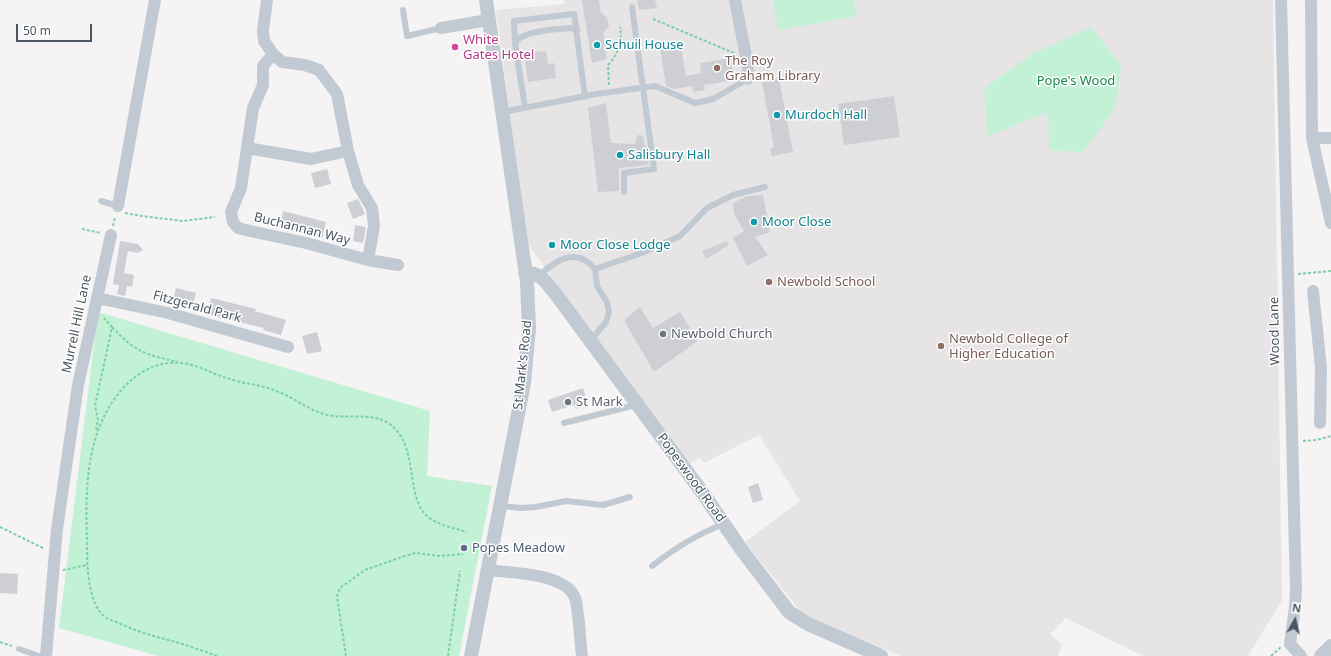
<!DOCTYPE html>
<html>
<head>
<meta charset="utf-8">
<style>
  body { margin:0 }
  #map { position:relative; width:1331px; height:656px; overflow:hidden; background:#f5f3f3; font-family:"Noto Sans",sans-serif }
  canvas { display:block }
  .north { position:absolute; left:1275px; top:600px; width:40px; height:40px; -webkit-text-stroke:3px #fff; paint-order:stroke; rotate:8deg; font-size:11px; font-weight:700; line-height:16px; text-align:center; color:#4a5661 }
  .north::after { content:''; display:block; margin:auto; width:14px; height:18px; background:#4a5661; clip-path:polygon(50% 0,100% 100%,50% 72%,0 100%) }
  .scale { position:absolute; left:16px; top:24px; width:76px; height:18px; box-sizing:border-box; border:2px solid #4a5661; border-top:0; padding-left:5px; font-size:12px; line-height:14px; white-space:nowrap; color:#4a5661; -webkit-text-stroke:3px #fff; paint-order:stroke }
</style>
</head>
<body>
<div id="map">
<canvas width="1331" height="656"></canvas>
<div class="north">N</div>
<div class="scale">50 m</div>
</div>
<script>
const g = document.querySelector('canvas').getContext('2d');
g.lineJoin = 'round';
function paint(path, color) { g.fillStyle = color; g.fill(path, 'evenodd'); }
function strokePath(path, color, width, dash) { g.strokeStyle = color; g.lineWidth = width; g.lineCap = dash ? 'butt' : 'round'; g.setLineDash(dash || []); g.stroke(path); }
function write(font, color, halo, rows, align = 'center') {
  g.font = font + ' "Noto Sans",sans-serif'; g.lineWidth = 3; g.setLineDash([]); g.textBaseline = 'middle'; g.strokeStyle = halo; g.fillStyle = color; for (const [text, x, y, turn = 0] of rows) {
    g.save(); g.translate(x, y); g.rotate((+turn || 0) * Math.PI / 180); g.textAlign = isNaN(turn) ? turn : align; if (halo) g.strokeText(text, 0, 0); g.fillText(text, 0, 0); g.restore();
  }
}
const education = new Path2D(`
  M564,0H1273L1282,600L1248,656H1143L1066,618L1050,634L1062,645L1058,656H902L805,617L745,542L800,501L759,435L704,463L700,458L689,465L527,243L496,10L565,4Z`);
const green = new Path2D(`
  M773,0H854L857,16L778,30Z
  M1091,27L1121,65L1115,108L1083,152L1049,150L1048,112L988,136L984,88L1034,53Z
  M98,312L430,411L427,476L492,486L459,656H158L59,628Z`);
const building = new Path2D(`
  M582,0H599L601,13L607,18L609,26L603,33L607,59L592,63Z
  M637,0H655L657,8L639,10Z
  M680,43L686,76L701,73L700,63L731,58L735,80L704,85L705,90L693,92L692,86L674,89L666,86L660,47Z
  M546,51L548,64L554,63L556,78L528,82L524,53Z
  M779,79L793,152L772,156L770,148L774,147L762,82Z
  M894,96L900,137L844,145L838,104Z
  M606,103L611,143L635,144L637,135L643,136L648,158L649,165L619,168V191L598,192L588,108Z
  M327,169L331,184L315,188L311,173Z
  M763,195L770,232L755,237L768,255L747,266L733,238L744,231L734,214L733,203L747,196Z
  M358,199L365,214L353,219L347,203Z
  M283,211L326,222L322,238L307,234V232L280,227Z
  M355,225L366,227L363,243L353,241Z
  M120,241L138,244L143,250L138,253L128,251L124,273L134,275L132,287L127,286L125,296L117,294L119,285L113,284Z
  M727,241L729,245L706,259L702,251Z
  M176,288L196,293L192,308L172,302Z
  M211,298L256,309L255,311L286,320L281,335L263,330L264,328L206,314Z
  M640,307L653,328L680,312L698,341L654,372L625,322V319Z
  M317,332L322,351L307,354L302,336Z
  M583,388L588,405L576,409L574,405L552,412L548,400Z
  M758,483L763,500L753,503L748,487Z
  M0,573L18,574L17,594L0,593Z`);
const path = new Path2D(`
  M653,19L734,53
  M609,85L608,65C617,57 623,39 620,27
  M125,213L142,216L183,221L215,217
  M113,226L115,217
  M82,229L101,233
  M1298,274L1331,271
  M112,327C137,353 144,354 178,362
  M96,430L98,420L95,406L112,327L104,318
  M1303,441L1316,440L1331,436
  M0,527L45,549
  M63,570L87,565
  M0,642L12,646
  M217,656C206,652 194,648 183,644C161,638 139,633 119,623C114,621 108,620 104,616C87,602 87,562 87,541C85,485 86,426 127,384C141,370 160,361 181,363C197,364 214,375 230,379C245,384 262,385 276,391C294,397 308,410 327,415C351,420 379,409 397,431C417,454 407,499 427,516C437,525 454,528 467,532
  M346,656L337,596L340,588L365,570L402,557L415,553L440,556L463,554
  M448,656L460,571
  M1271,656L1281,647`);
const service = new Path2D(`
  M403,10L407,36L441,28
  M515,42L514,21L574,14L577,31
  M525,107L515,44C520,30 557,30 570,28L576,29L585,97
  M503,112L596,94L655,86L695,103L713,99L748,79
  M624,192V173L654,169L632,7
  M101,201L118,206
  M540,275C557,259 577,247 595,269L642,253L680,236L707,208L733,195L765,187
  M590,341L606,322L609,312L607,302L597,286L595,269
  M564,423L636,405
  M501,506L521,508L536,507L566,501L603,505L630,497
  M652,566C675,548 697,534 724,524
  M19,649L39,656`);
const minor = new Path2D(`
  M267,0L263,30L264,41L273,54L282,62L305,65L319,70L337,94L348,151L358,185L372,208L374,226L368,260
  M735,0L748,67V79
  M1281,0L1296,590L1295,607L1290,644L1301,656
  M1311,0L1312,138L1331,223
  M441,28L488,20
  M273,54L263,66V85L253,108L241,188L231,212L233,222L238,228L250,231L306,243L368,260L398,265
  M1312,138H1331
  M247,148L311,159L348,151
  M118,206L155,0
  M1313,291L1321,368L1320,423
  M97,298L168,313L288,347
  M488,570C511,573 566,573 575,598C579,610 580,642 582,656
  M46,656L57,529L78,385L111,235`);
const tertiary = new Path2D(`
  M525,273C541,272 546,283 555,293L702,492L741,549L789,612L808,624L881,656
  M471,656L524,383L529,329L527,282L486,0
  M1321,656L1331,646`);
const markers = [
  [597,45,4,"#0f9aa8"],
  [455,47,4,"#d1479c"],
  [717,68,4,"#8d6e63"],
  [777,115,4,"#0f9aa8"],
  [620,155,4,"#0f9aa8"],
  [754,222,4,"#0f9aa8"],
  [552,245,4,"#0f9aa8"],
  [769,282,4,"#8d6e63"],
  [663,334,4,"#6b7280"],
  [941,346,4,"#8d6e63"],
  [568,402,4,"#6b7280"],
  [464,548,4,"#5c6f8a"]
];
const hotelNames = [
  ["White",463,40],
  ["Gates Hotel",463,55]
];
const cultureNames = [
  ["Schuil House",605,45],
  ["Murdoch Hall",785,115],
  ["Salisbury Hall",628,155],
  ["Moor Close",762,222],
  ["Moor Close Lodge",560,245]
];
const educationNames = [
  ["The Roy",725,61],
  ["Graham Library",725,76],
  ["Newbold School",777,282],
  ["Newbold College of",949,339],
  ["Higher Education",949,354]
];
const parkNames = [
  ["Pope's Wood",1076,81]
];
const streetNames = [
  ["Buchannan Way",302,229,14],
  ["Fitzgerald Park",197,307,15],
  ["Murrell Hill Lane",77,324,-78],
  ["Wood Lane",1275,331,-91],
  ["St Mark's Road",523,365,-84],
  ["Popeswood Road",691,478,54]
];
const worshipNames = [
  ["Newbold Church",671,334],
  ["St Mark",576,402]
];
const serviceNames = [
  ["Popes Meadow",472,548]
];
paint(education, '#e6e4e5');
paint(green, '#c3f1d5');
paint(building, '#cdcfd5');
strokePath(path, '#7ad0a6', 2, [3, 2]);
strokePath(service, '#c1cad2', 6);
strokePath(minor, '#c1cad2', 12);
strokePath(tertiary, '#c1cad2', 14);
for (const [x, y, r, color] of markers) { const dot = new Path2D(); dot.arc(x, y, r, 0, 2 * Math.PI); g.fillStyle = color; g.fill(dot); strokePath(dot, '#fff', 1.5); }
write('13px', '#b23c85', '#fff', hotelNames, 'left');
write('13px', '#0d838f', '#fff', cultureNames, 'left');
write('13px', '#785e54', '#fff', educationNames, 'left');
write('13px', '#17864f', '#fff', parkNames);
write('13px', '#4a5661', '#fff', streetNames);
write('13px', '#5b616d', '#fff', worshipNames, 'left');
write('13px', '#4e5e75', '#fff', serviceNames, 'left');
</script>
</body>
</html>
